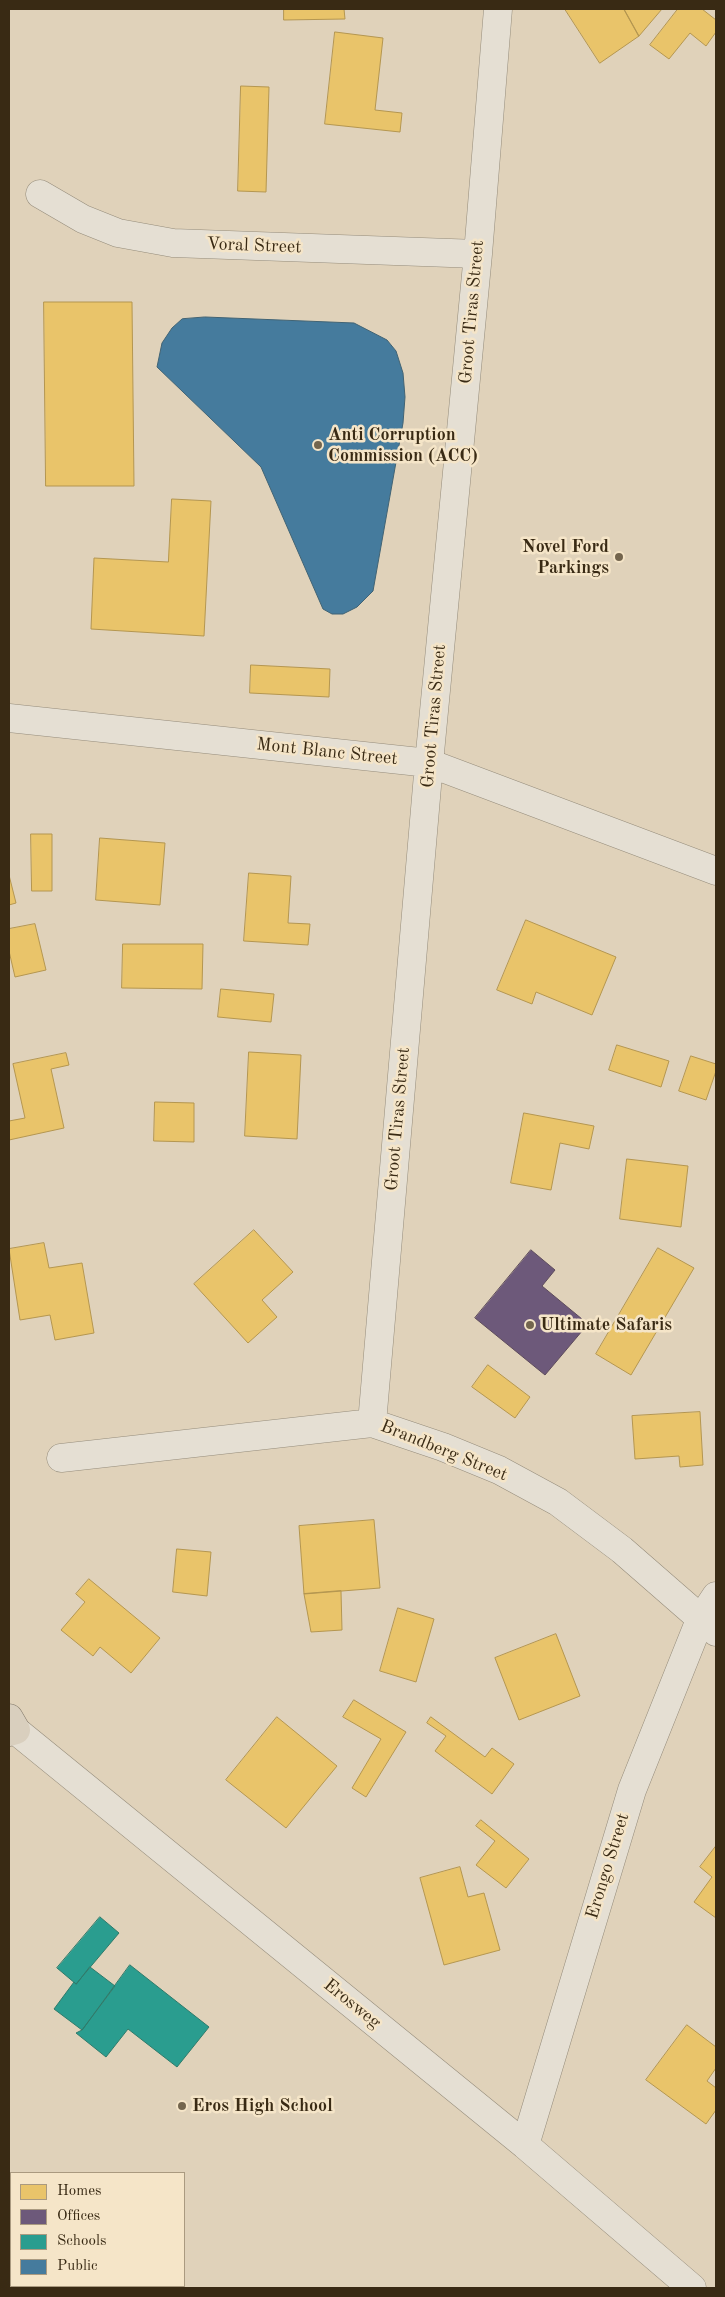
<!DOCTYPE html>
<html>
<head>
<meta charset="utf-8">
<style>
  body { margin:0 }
  #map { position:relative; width:725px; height:2297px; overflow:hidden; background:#e0d2ba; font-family:"Old Standard TT",serif }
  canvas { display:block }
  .frame { position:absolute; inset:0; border:10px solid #392a14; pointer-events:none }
  .legend { position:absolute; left:10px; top:2172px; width:175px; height:115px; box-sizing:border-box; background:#f5e5c8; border:1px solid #aa9a80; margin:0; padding:6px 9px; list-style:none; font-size:15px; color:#392a14 }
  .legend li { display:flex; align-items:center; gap:10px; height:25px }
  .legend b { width:25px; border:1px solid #aa9a80 }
</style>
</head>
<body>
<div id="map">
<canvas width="725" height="2297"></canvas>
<div class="frame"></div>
<ul class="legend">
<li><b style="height:14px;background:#e9c46a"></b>Homes</li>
<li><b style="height:14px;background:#6d597a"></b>Offices</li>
<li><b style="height:14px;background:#2a9d8f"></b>Schools</li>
<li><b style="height:14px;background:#457b9d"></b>Public</li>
</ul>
</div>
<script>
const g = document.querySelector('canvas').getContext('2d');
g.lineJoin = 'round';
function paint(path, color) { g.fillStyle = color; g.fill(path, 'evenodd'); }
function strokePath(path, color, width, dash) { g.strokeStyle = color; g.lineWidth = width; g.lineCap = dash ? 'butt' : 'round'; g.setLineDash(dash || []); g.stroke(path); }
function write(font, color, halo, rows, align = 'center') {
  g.font = font + ' "Old Standard TT",serif'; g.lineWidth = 5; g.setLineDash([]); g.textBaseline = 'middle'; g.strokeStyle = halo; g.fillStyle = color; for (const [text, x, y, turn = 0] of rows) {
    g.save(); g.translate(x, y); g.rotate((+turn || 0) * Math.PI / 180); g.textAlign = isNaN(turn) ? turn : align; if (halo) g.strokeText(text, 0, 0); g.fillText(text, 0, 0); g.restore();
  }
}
const homes = new Path2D(`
  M284,9H344L345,19L284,20Z
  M565,9H624L639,36L600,63Z
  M624,9H662L639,36Z
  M678,9H702L716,20V32L706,46L690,33L669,59L650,45Z
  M335,32L383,38L375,110L402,113L400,132L325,124Z
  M241,86L269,87L266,192L238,191Z
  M44,302H132L134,486H46Z
  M172,499L211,501L204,636L91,629L94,558L168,562Z
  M251,665L330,669L329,697L250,693Z
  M31,834H52V891H32Z
  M100,838L165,843L160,905L96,900Z
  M249,873L291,876L288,923L310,924L308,945L244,941Z
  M9,875L16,903L9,905Z
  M526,920L616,957L592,1015L536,992L532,1004L497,990Z
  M35,924L46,970L15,977L9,951V929Z
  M123,944H203L202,989L122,988Z
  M221,989L274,994L271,1022L218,1017Z
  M617,1045L669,1061L661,1087L609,1070Z
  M249,1052L301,1055L297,1139L245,1136Z
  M66,1053L69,1065L51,1069L64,1128L9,1140V1121L25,1118L13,1064Z
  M691,1056L716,1064V1071L706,1100L679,1091Z
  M155,1102L194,1103V1142L154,1141Z
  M524,1113L594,1126L589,1149L560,1143L551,1190L511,1183Z
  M627,1159L688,1166L681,1227L620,1219Z
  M254,1230L293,1272L262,1300L277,1317L248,1343L194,1284Z
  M44,1243L49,1268L82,1263L94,1333L55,1340L50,1315L20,1320L9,1249Z
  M658,1248L694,1268L631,1375L596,1354Z
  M488,1365L530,1397L515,1418L472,1387Z
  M700,1412L703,1465L680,1467L679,1456L635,1459L632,1416Z
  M374,1520L380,1588L304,1594L299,1526Z
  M177,1549L211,1552L207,1596L173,1592Z
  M89,1579L160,1638L131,1673L100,1647L93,1656L61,1630L85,1602L76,1594Z
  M341,1591L342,1630L311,1632L304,1594Z
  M398,1608L434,1619L416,1682L380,1671Z
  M556,1634L580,1696L519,1720L495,1658Z
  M354,1700L406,1732L366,1797L352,1788L381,1739L343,1717Z
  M277,1717L337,1766L286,1828L226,1780Z
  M431,1717L485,1757L492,1748L514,1764L492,1794L435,1751L446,1736L427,1723Z
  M481,1820L529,1859L506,1888L476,1865L495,1841L476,1826Z
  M716,1846V1918L694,1902L712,1877L700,1867Z
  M460,1867L468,1897L484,1893L500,1950L444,1965L420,1878Z
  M687,2025L716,2047V2068L707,2081L716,2088V2110L706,2124L646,2080Z`);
const offices = new Path2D(`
  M531,1250L555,1270L542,1286L588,1324L545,1375L475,1318Z`);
const schools = new Path2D(`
  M100,1917L119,1933L76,1984L57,1968Z
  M130,1965L209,2027L177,2067L128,2029L106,2057L76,2033L82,2030Z
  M90,1967L115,1986L82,2030L54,2009L74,1982L76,1984Z`);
const public = new Path2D(`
  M205,317L354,323L387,340L396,351L403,373L405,397L403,423L373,591L357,607L343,614H332L323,609L261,467L157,367L162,343L172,328L182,319Z`);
const minor = new Path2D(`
  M40,194L83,219L118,233L173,243L478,254
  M9,718L429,763L716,871
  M372,1423L429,763L478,254L498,9
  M61,1458L372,1423L443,1447L499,1470L558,1502L622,1550L716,1632
  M9,1725L525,2145L692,2288
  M525,2145L632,1790L700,1620L716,1596`);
const major = new Path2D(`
  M9,1718L16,1730L9,1732`);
const markers = [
  [318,445,5,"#73654e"],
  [619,557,5,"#73654e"],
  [530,1325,5,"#73654e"],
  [182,2106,5,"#73654e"]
];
const streetNames = [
  ["Voral Street",254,246,2],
  ["Groot Tiras Street",472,312,-85],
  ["Groot Tiras Street",434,716,-85],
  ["Mont Blanc Street",327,752,6],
  ["Groot Tiras Street",398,1119,-85],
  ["Brandberg Street",444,1451,22],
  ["Erongo Street",608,1866,-73],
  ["Erosweg",352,2004,39]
];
const poiNames = [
  ["Anti Corruption",328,435],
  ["Commission (ACC)",328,456],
  ["Novel Ford",609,547,"right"],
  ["Parkings",609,568,"right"],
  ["Ultimate Safaris",540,1325],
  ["Eros High School",192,2106]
];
paint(homes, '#e9c46a');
strokePath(homes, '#b49650', 1);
paint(offices, '#6d597a');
strokePath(offices, '#5d4b5b', 1);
paint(schools, '#2a9d8f');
strokePath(schools, '#2e7a6a', 1);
paint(public, '#457b9d');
strokePath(public, '#416374', 1);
strokePath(minor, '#958c7b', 29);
strokePath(major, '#7e7465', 29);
strokePath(minor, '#e5dfd3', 28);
strokePath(major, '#d9cfbe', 28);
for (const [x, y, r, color] of markers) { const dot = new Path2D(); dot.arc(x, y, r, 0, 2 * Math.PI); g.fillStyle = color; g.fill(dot); strokePath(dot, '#f5e5c8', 2); }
write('18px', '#392a14', '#f5e5c8', streetNames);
write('bold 18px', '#392a14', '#f5e5c8', poiNames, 'left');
</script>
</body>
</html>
